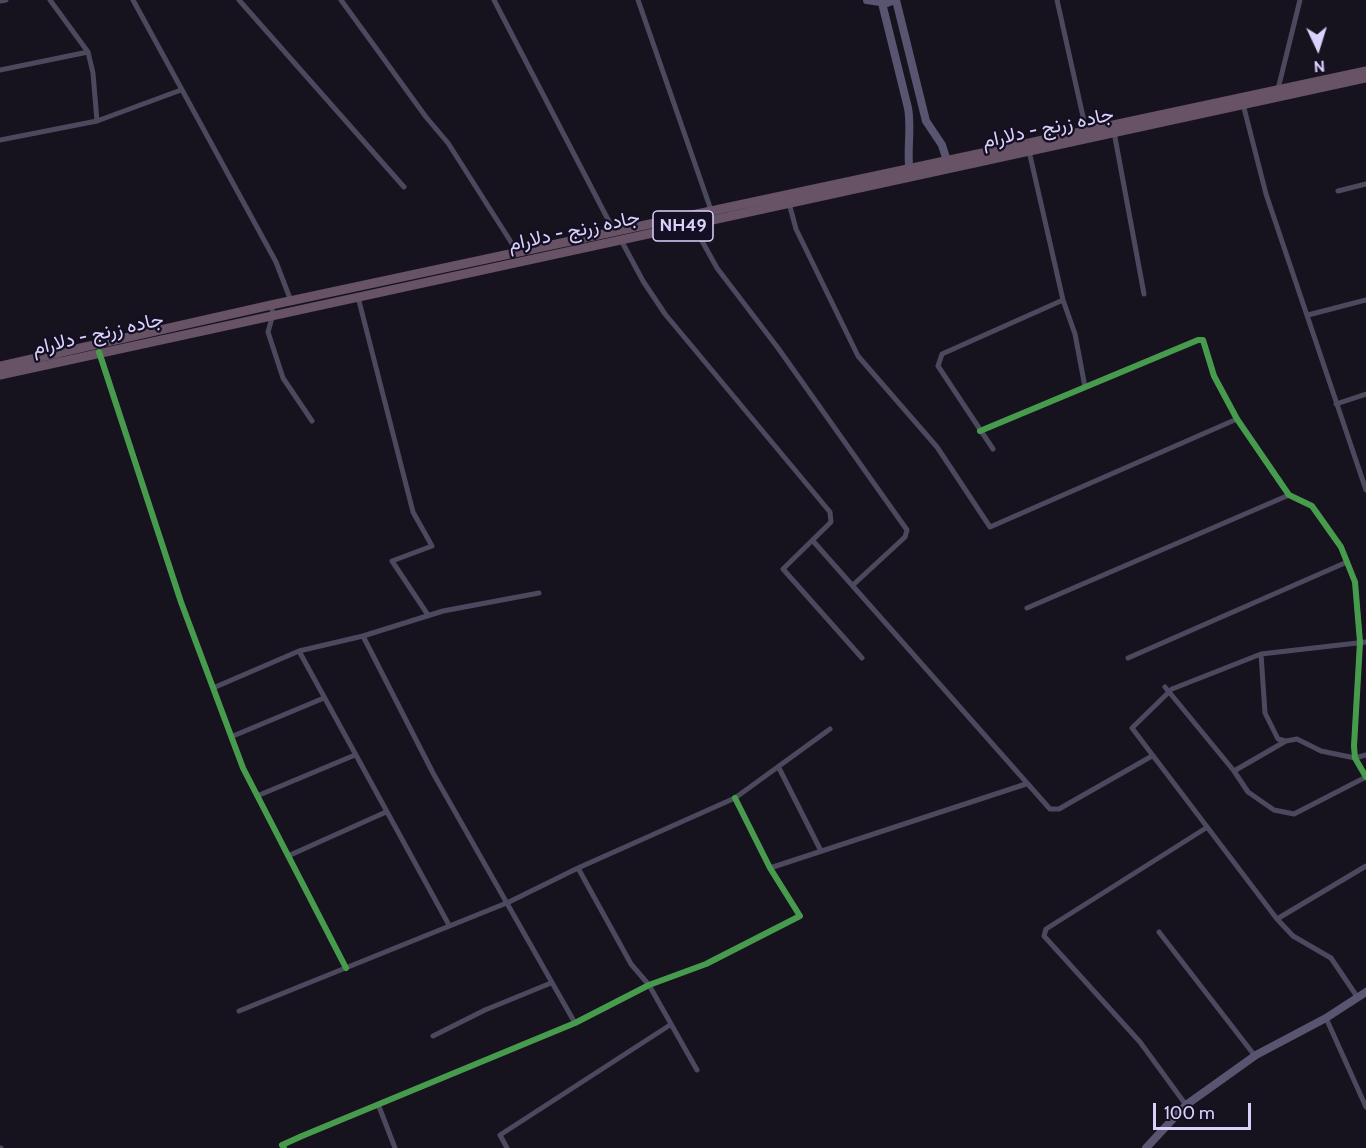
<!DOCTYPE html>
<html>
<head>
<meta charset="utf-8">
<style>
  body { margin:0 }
  #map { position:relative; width:1366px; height:1148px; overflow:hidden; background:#16131e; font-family:Cabin,sans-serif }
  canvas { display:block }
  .north { position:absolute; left:1288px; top:18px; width:60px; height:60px; -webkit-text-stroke:4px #140f22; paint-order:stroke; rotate:176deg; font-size:16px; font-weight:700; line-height:24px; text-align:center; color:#dbd2fc }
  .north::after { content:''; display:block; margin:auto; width:21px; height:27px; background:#dbd2fc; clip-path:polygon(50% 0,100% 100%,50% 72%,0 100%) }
  .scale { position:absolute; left:1153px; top:1103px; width:98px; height:27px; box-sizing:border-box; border:3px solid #dbd2fc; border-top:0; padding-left:8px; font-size:18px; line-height:21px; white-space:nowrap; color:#dbd2fc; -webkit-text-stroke:4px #140f22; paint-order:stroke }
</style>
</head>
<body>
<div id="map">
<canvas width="1366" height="1148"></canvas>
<div class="north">N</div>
<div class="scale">100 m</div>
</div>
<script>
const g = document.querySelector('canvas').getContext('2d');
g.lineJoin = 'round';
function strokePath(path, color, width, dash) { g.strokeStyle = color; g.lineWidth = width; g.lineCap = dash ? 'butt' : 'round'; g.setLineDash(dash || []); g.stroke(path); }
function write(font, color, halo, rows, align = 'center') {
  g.font = font + ' Cabin,Vazirmatn,sans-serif'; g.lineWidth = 4.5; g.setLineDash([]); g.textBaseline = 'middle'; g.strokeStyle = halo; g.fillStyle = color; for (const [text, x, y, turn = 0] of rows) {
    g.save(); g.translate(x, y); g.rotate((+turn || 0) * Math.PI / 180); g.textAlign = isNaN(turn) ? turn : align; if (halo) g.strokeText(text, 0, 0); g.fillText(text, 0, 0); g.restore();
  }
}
const street = new Path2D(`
  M50,0L88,52L93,73L97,121
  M133,0L276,262L291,301
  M239,0L404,187
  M341,0L426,117L448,143L518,253
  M494,0L615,233
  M638,0L711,210
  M1057,0L1086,130
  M0,1L6,0
  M0,70L88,52
  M1278,89L1300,0
  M1243,104L1266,194L1366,490
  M1114,132L1144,294
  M0,140L97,121L181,90
  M1029,151L1063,300L1075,334L1085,387
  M1338,191L1366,184
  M789,203L796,229L858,356L937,447L990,527L1237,419
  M692,223L717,268L778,348L907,530L905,537L853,585
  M621,240L643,281L665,314L830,512L831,522L783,569L862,658
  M358,297L413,512L432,546L392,561L428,615
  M271,305L273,314L268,332L283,378L312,421
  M1308,315L1366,300
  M100,353L181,602L243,768L346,968
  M1336,404L1366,394
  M980,431L1198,340H1203L1214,376L1237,419L1289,495L1312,506L1341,547L1355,582L1360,642L1354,746L1355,758L1366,777
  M993,449L938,366L942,354L1063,300
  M813,541L1050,809H1059L1152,756
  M539,593L443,611L363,636L433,773L575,1023
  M1027,608L1289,495
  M299,651L449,925
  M1261,654L1265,713L1278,739L1286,741L1297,739L1321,751L1355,758L1366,755
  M1128,658L1347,562
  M1165,687L1234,771L1248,792L1274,810L1294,814L1366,777
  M213,688L299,651L363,636
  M233,736L324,698
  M779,768L821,851
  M1234,771L1286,741
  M257,796L355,755
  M288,856L386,812
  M578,868L631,964L649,985L697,1070
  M770,868L1026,784
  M1277,919L1366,866
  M1159,932L1255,1056
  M1358,998L1331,958L1293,936L1277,919L1132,728L1172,689L1261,654L1366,642
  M239,1011L509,902L578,868L735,798L830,729
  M1326,1018L1366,1107
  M433,1036L485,1010L551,983
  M378,1104L395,1148
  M1186,1105L1140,1042L1044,936L1046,929L1206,828
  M0,1148H1
  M284,1148L282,1145L302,1136L575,1023L649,985L706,964L800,916L770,868L735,798
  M507,1148L500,1135L670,1025`);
const secondary = new Path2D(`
  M867,0L887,3L894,0
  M896,0L926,121L942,145L948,164
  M882,3L908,108C912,131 906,152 910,174
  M1146,1148L1186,1105L1256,1055L1326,1018L1366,992`);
const highway = new Path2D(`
  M0,366L271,305L1366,71
  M0,375L1366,78`);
const cycleway = new Path2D(`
  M99,352L181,602L243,768L346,968
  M980,431L1198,340H1203L1214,376L1237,419L1289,495L1312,506L1341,547L1355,582L1360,642L1354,746L1355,758L1366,777
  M284,1148L282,1145L302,1136L575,1023L649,985L706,964L800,916L770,868L735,798`);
const shields = [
  [683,226,60]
];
const shieldNames = [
  ["NH49",683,226]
];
const streetNames = [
  ["جاده زرنج - دلارام",1048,128,-12],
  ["جاده زرنج - دلارام",574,231,-12],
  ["جاده زرنج - دلارام",98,334,-13]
];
strokePath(street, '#4c495e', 5);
strokePath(secondary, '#595570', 8);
strokePath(highway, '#675266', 9);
strokePath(cycleway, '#469c4c', 6);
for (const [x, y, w] of shields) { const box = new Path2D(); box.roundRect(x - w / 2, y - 15, w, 30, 4.5); g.fillStyle = '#140f22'; g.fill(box); strokePath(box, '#dbd2fc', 1.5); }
write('bold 18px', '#dbd2fc', null, shieldNames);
write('20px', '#dbd2fc', '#140f22', streetNames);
</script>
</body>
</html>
